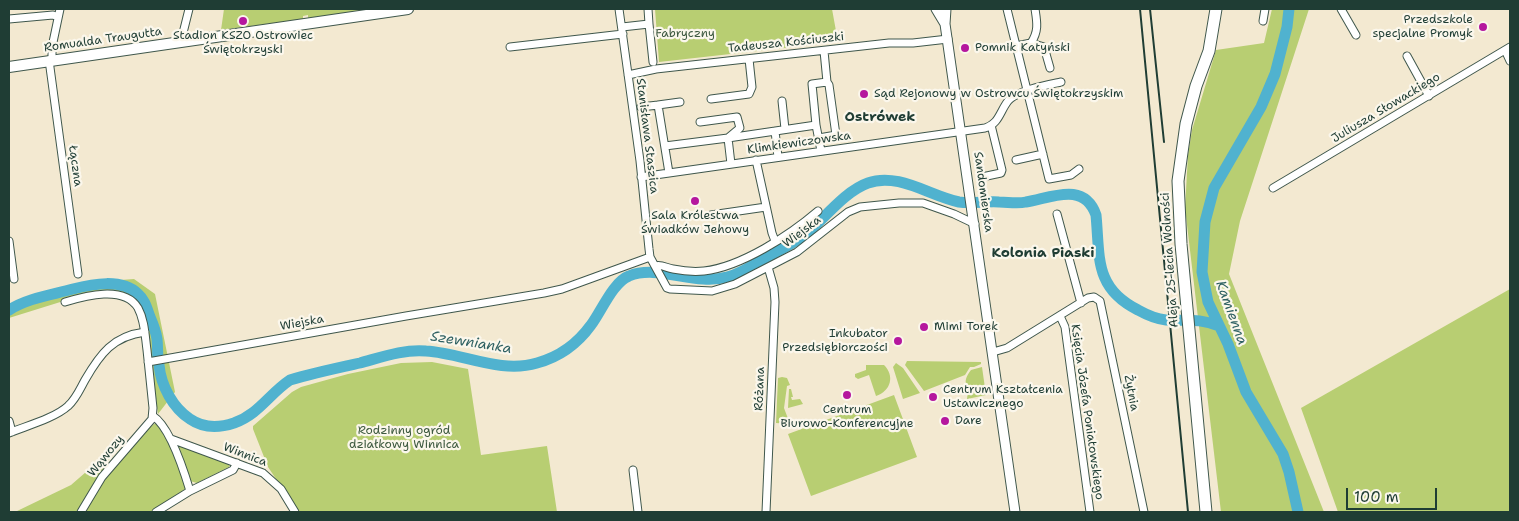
<!DOCTYPE html>
<html>
<head>
<meta charset="utf-8">
<style>
  body { margin:0 }
  #map { position:relative; width:1519px; height:521px; overflow:hidden; background:#f3e9d1; font-family:"Shantell Sans",sans-serif }
  canvas { display:block }
  .frame { position:absolute; inset:0; border:10px solid #1f3d34; pointer-events:none }
  .scale { position:absolute; left:1346px; top:488px; width:91px; height:22px; box-sizing:border-box; border:2px solid #1f3d34; border-top:0; padding-left:6px; font-size:15px; line-height:18px; white-space:nowrap; color:#1f3d34; -webkit-text-stroke:4px #fbf7ec; paint-order:stroke }
</style>
</head>
<body>
<div id="map">
<canvas width="1519" height="521"></canvas>
<div class="frame"></div>
<div class="scale">100 m</div>
</div>
<script>
const g = document.querySelector('canvas').getContext('2d');
g.lineJoin = 'round';
function paint(path, color) { g.fillStyle = color; g.fill(path, 'evenodd'); }
function strokePath(path, color, width, dash) { g.strokeStyle = color; g.lineWidth = width; g.lineCap = dash ? 'butt' : 'round'; g.setLineDash(dash || []); g.stroke(path); }
function write(font, color, halo, rows, align = 'center') {
  g.font = font + ' "Shantell Sans",sans-serif'; g.lineWidth = 4.5; g.setLineDash([]); g.textBaseline = 'middle'; g.strokeStyle = halo; g.fillStyle = color; for (const [text, x, y, turn = 0] of rows) {
    g.save(); g.translate(x, y); g.rotate((+turn || 0) * Math.PI / 180); g.textAlign = isNaN(turn) ? turn : align; if (halo) g.strokeText(text, 0, 0); g.fillText(text, 0, 0); g.restore();
  }
}
const green = new Path2D(`
  M224,9H359L360,11L308,18V15L303,16V19L221,30Z
  M655,9H832L838,42L659,62Z
  M1272,9H1309L1240,221L1229,274L1324,512H1221L1185,208L1188,155L1192,130L1216,50L1264,43Z
  M134,279L155,294L175,392L158,414L148,336L143,315L128,297L86,294L9,318V305L44,292L80,283Z
  M1510,289V512H1338L1301,408Z
  M907,361L981,362V364L974,367H970L965,375L924,391L905,365Z
  M432,362L468,369L481,455L547,446L557,512H298L268,467L253,429V426L292,392L301,387L348,374L401,363Z
  M896,363L903,368L920,393L903,399L893,367Z
  M866,365H884C895,376 891,391 876,396L869,375L858,379L855,377V374L866,370Z
  M982,367L986,395L967,399C970,385 960,384 971,370Z
  M782,377L787,378L790,385L787,386L784,408L790,424L776,423L778,378Z
  M789,389H791L793,397H791L792,400L800,399L803,404L788,408Z
  M894,395L917,457L811,496L788,434Z
  M154,424H157L171,446L186,486L185,489L152,512H84C102,482 127,446 154,424Z
  M178,445L230,464L229,467L197,483L190,481L177,447Z
  M109,452L110,458L78,512H15L71,485Z`);
const river = new Path2D(`
  M1289,9L1287,27L1275,74L1261,107L1214,188L1205,222L1202,272L1208,302L1228,344L1246,392L1283,454L1289,472L1298,512
  M9,310C28,298 51,295 73,289C92,284 122,278 138,294C145,300 147,309 150,317C153,324 156,332 157,339C158,348 157,357 159,365C161,386 173,408 190,419C203,428 219,428 234,423C259,414 269,394 290,380C313,373 337,368 360,363C382,357 404,349 426,351C462,353 500,374 537,363C559,357 578,343 591,325C601,312 613,282 629,276C658,264 695,286 727,277C740,274 752,266 763,259C778,251 793,244 806,234C824,219 845,191 868,183C898,172 930,196 959,202C971,204 986,201 999,202C1008,202 1017,204 1026,202C1051,198 1084,181 1096,215C1100,257 1094,288 1138,310C1147,315 1156,319 1166,320C1187,321 1199,318 1219,326`);
const minor = new Path2D(`
  M619,9L640,161L649,249L650,257L667,288L670,289L712,291L735,284L797,252L848,212L860,207L899,203H923L954,214L975,224
  M648,9L649,24
  M1007,9L1049,179L1071,175L1079,169
  M1341,9L1356,35
  M9,19L53,15L58,17
  M1263,21L1265,9
  M622,27L649,24L653,62
  M181,41L189,9
  M1031,43L1044,47L1050,68
  M1016,46L1031,43C1039,31 1037,22 1035,9
  M510,47L623,34
  M1505,50L1510,61
  M1407,56L1429,96
  M49,60L78,274
  M52,60V47L60,9
  M628,75L656,69L889,43H913L948,39
  M711,99L749,94L752,87L749,59
  M782,101L785,129
  M641,107L658,105
  M816,125L812,84L827,82L824,51
  M775,131L778,157
  M819,138L836,135L829,85L827,82
  M665,146L728,138L740,128L737,117L700,122
  M756,160L772,233L775,241
  M1016,160L1043,154
  M731,164L728,138L816,125L821,151
  M669,173L658,105L680,102
  M641,177L985,128C999,124 1000,111 1008,101C1018,90 1047,85 1061,82
  M982,177L1001,173L1002,170L991,125
  M1273,188L1510,47
  M1057,214L1081,303
  M711,215L766,207
  M9,241L14,279
  M655,266C662,264 666,268 673,269C683,271 694,272 704,271C741,267 790,235 818,211
  M65,302C85,296 124,285 138,308C145,321 145,336 147,350C149,370 151,389 153,408L152,419L102,477L81,512
  M1060,316L1065,327L1090,512
  M993,352L1007,348L1088,298L1094,297L1100,301L1144,512
  M148,362L406,316L544,293L562,289L650,257
  M153,416C170,427 184,471 190,491
  M9,421L12,432
  M9,433C26,426 55,418 68,406C76,399 80,389 85,380C100,354 113,336 145,332
  M171,439L263,473L281,489L295,512
  M633,470L638,512
  M156,512L190,491L233,470L237,463
  M766,512L775,302L774,288L768,267`);
const tertiary = new Path2D(`
  M936,9L945,24
  M946,9L945,24L1015,512`);
const secondary = new Path2D(`
  M9,67L408,9`);
const primary = new Path2D(`
  M1206,512L1181,244L1178,181L1186,124L1196,86L1209,51L1216,9`);
const rail = new Path2D(`
  M1140,9L1188,512
  M1150,9L1164,142`);
const markers = [
  [243,21,5,"#b5179e"],
  [1483,27,5,"#b5179e"],
  [965,48,5,"#b5179e"],
  [864,94,5,"#b5179e"],
  [695,201,5,"#b5179e"],
  [924,327,5,"#b5179e"],
  [898,341,5,"#b5179e"],
  [847,395,5,"#b5179e"],
  [933,397,5,"#b5179e"],
  [945,421,5,"#b5179e"]
];
const poiNames = [
  ["Przedszkole",1473,20,"right"],
  ["specjalne Promyk",1473,34,"right"],
  ["Stadion KSZO Ostrowiec",243,36,"center"],
  ["Świętokrzyski",243,50,"center"],
  ["Pomnik Katyński",975,48],
  ["Sąd Rejonowy w Ostrowcu Świętokrzyskim",874,94],
  ["Sala Królestwa",695,216,"center"],
  ["Świadków Jehowy",695,230,"center"],
  ["Mimi Torek",934,327],
  ["Inkubator",888,334,"right"],
  ["Przedsiębiorczości",888,348,"right"],
  ["Centrum Kształcenia",943,390],
  ["Ustawicznego",943,404],
  ["Centrum",847,410,"center"],
  ["Biurowo-Konferencyjne",847,424,"center"],
  ["Dare",955,421]
];
const parkNames = [
  ["Fabryczny",685,34],
  ["Rodzinny ogród",404,431],
  ["działkowy Winnica",404,445]
];
const streetNames = [
  ["Romualda Traugutta",103,40,-8],
  ["Tadeusza Kościuszki",786,43,-6],
  ["Juliusza Słowackiego",1386,108,-31],
  ["Stanisława Staszica",647,136,83],
  ["Klimkiewiczowska",799,143,-8],
  ["Łączna",75,166,82],
  ["Sandomierska",983,192,82],
  ["Wiejska",802,232,-37],
  ["Aleja 25-lecia Wolności",1170,260,-94],
  ["Wiejska",302,323,-10],
  ["Różana",760,389,-88],
  ["Żytnia",1131,393,79],
  ["Księcia Józefa Poniatowskiego",1087,412,82],
  ["Winnica",245,455,21],
  ["Wąwozy",106,456,-51]
];
const neighbourhoodNames = [
  ["Ostrówek",880,117],
  ["Kolonia Piaski",1043,253]
];
const waterNames = [
  ["Kamienna",1231,313,70],
  ["Szewnianka",471,343,9]
];
paint(green, '#b8ce72');
strokePath(river, '#50b2cf', 11);
strokePath(minor, '#3f574c', 9);
strokePath(tertiary, '#3f574c', 11);
strokePath(secondary, '#3f574c', 12);
strokePath(primary, '#3f574c', 13);
strokePath(minor, '#fff', 7);
strokePath(tertiary, '#fff', 9);
strokePath(secondary, '#fff', 10);
strokePath(primary, '#fff', 11);
strokePath(rail, '#1f3d34', 2);
for (const [x, y, r, color] of markers) { const dot = new Path2D(); dot.arc(x, y, r, 0, 2 * Math.PI); g.fillStyle = color; g.fill(dot); strokePath(dot, '#fbf7ec', 2); }
write('12px', '#1f3d34', '#fbf7ec', poiNames, 'left');
write('12px', '#3e5a40', '#fbf7ec', parkNames);
write('12px', '#1f3d34', '#fbf7ec', streetNames);
write('bold 14px', '#1f3d34', '#fbf7ec', neighbourhoodNames);
write('italic 14px', '#2e6062', '#fbf7ec', waterNames);
</script>
</body>
</html>
